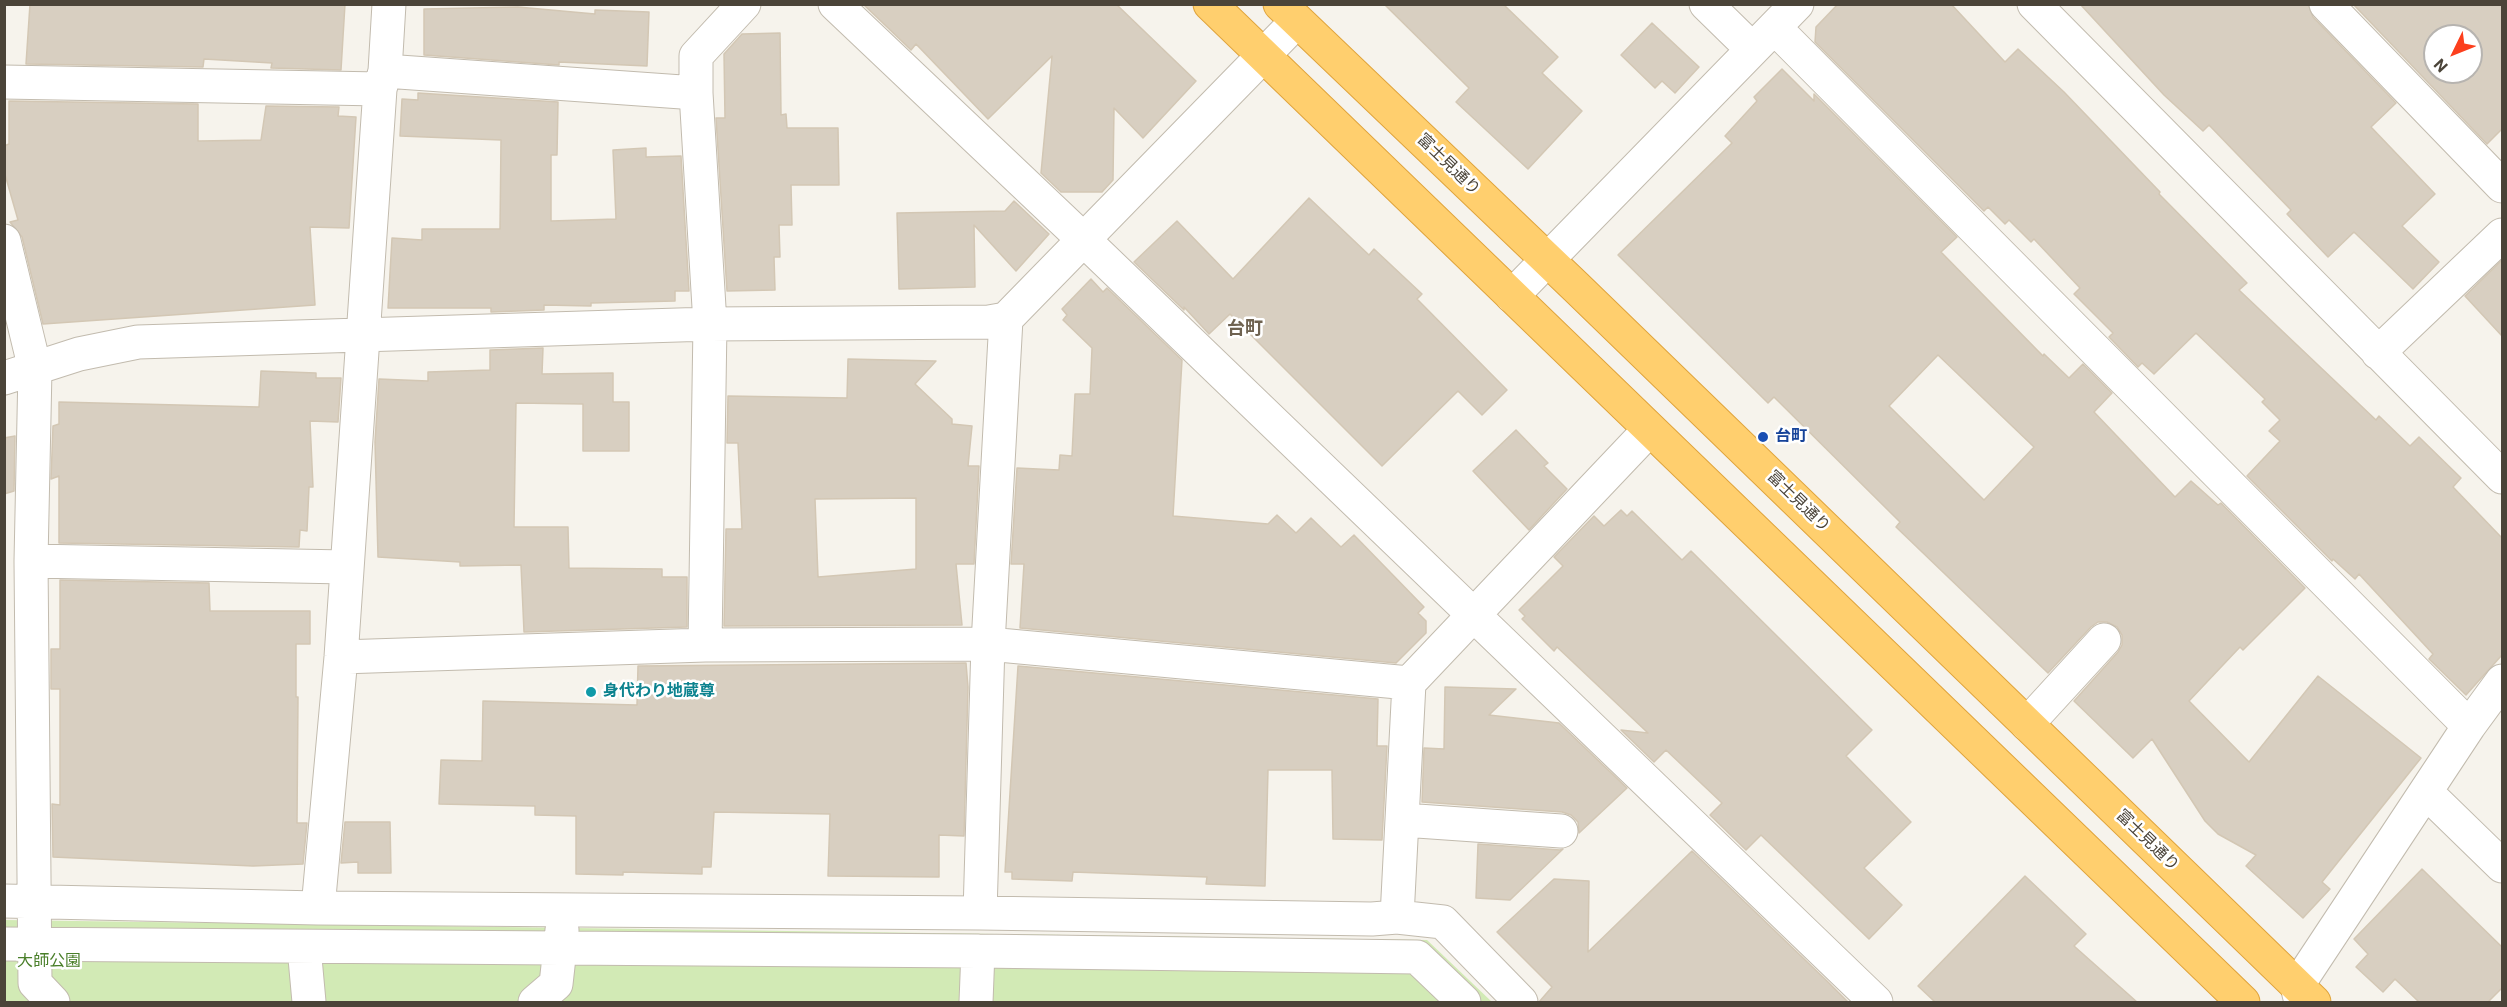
<!DOCTYPE html>
<html>
<head>
<meta charset="utf-8">
<style>
  body { margin:0 }
  #map { position:relative; width:2507px; height:1007px; overflow:hidden; background:#f6f3ec; font-family:Roboto,sans-serif }
  canvas { display:block }
  .frame { position:absolute; inset:0; border:6px solid #4b4439; pointer-events:none }
  .north { position:absolute; left:2423px; top:24px; width:60px; height:60px; box-sizing:border-box; background:#fff; border:2px solid #b7b4b0; border-radius:50%; rotate:227deg; font-size:16px; font-weight:700; line-height:24px; text-align:center; color:#4b4439 }
  .north::after { content:''; display:block; margin:auto; width:21px; height:27px; background:#fc3f1d; clip-path:polygon(50% 0,100% 100%,50% 72%,0 100%) }
</style>
</head>
<body>
<div id="map">
<canvas width="2507" height="1007"></canvas>
<div class="frame"></div>
<div class="north">N</div>
</div>
<script>
const g = document.querySelector('canvas').getContext('2d');
g.lineJoin = 'round';
function paint(path, color) { g.fillStyle = color; g.fill(path, 'evenodd'); }
function strokePath(path, color, width, dash) { g.strokeStyle = color; g.lineWidth = width; g.lineCap = dash ? 'butt' : 'round'; g.setLineDash(dash || []); g.stroke(path); }
function write(font, color, halo, rows, align = 'center') {
  g.font = font + ' Roboto,"Noto Sans JP",sans-serif'; g.lineWidth = 5; g.setLineDash([]); g.textBaseline = 'middle'; g.strokeStyle = halo; g.fillStyle = color; for (const [text, x, y, turn = 0] of rows) {
    g.save(); g.translate(x, y); g.rotate((+turn || 0) * Math.PI / 180); g.textAlign = isNaN(turn) ? turn : align; if (halo) g.strokeText(text, 0, 0); g.fillText(text, 0, 0); g.restore();
  }
}
const green = new Path2D(`
  M5,920L1427,940L1492,1002H5Z`);
const building = new Path2D(`
  M30,4H345L341,70L271,68L272,63L204,59L203,67L26,64Z
  M863,4H1116L1196,81L1143,138L1114,108L1113,180L1102,192H1061L1041,173L1052,56L988,119L916,44L911,50Z
  M1384,4H1503L1558,57L1542,73L1582,111L1528,169L1456,102L1469,88Z
  M1838,4H1951L2005,62L2018,49L2064,92L2160,192L2159,194L2247,283L2239,290L2376,420L2379,416L2410,446L2419,437L2461,478L2453,487L2502,538V655L2466,695L2429,659L2433,654L2359,574L2355,579L2333,559L2332,561L2247,476L2280,441L2269,431L2280,420L2262,402L2265,399L2196,333L2154,374L2142,363L2138,367L2109,337L2113,333L2074,294L2080,288L2034,239L2031,242L2009,220L2005,224L1988,207L1984,211L1815,42L1816,27Z
  M2080,4H2308L2313,17L2396,103L2371,127L2435,194L2402,226L2439,262L2413,289L2354,232L2328,257L2287,214L2291,210L2209,125L2203,131L2164,95Z
  M2353,4H2502V129L2487,144ZM2435,36H2471V72H2435Z
  M518,7L595,14V10L649,12L647,66L559,62V65L424,55V9Z
  M1652,23L1699,67L1675,93L1662,81L1655,88L1621,55Z
  M780,33L781,115L786,114L787,128H838L839,185H791L792,225H779L780,257H774L775,290L727,291L716,118H725L724,54L742,34Z
  M1782,69L1814,101V94L1957,237L1941,252L2043,356L2044,354L2069,378L2083,364L2112,393L2094,412L2175,497L2191,481L2218,505L2221,503L2305,588L2243,650L2240,647L2189,701L2249,762L2318,676L2421,758L2322,882L2330,889L2303,918L2246,866L2256,855L2218,834L2205,821L2152,739L2133,758L2074,701L2118,652L2122,645V635L2117,627L2107,622H2098L2091,627L2048,673L1896,527L1900,522L1774,397L1768,403L1618,255L1732,143L1725,136L1757,101L1754,97ZM1938,355L2034,447L1984,500L1889,406Z
  M418,93L558,102L557,155H551V221L616,219L613,150L646,148V157L681,156L689,291H675V301L591,303V306L544,305V310L491,312V308H388L392,238L422,240V229H500L501,140L400,136L402,99L418,100Z
  M9,101L198,104V141L261,140L266,106L339,107L338,116L356,117L349,228L310,227L315,305L43,324L22,237L10,222L18,220L4,171V146L9,144Z
  M1309,198L1369,255L1374,249L1422,294L1417,299L1507,390L1482,415L1458,391L1382,466L1230,314L1209,334L1184,307V310L1134,262L1177,221L1233,279Z
  M1014,201L1049,234L1016,271L974,225L975,287L899,289L897,213L1005,211Z
  M2502,260V336L2465,296Z
  M1091,279L1103,292L1107,288L1182,360L1173,516L1268,524L1277,515L1296,533L1311,518L1341,547L1354,535L1424,607L1418,613L1426,621V633L1396,663L1020,628L1024,564H1011L1017,468L1059,470L1060,455L1072,456L1075,394H1090L1092,348L1063,320L1067,315L1062,309Z
  M543,348L542,374L613,373V402H629V451H583V404L516,403L514,527H568L569,568L662,569V577H687V627L524,632L521,565L460,566V562L378,557L375,442L379,379L428,381V372L490,370V350Z
  M848,359L936,361L915,384L952,419V424L972,426L968,466H979L974,564H956L962,625L724,626L726,529H742L738,443H727L728,396L847,398ZM916,498V569L818,577L815,499Z
  M261,371L316,373V378H341L338,422L310,421L313,487H309L307,531L300,530L299,547L59,543V476L51,479L53,426L59,424V402L259,407Z
  M1516,430L1548,463L1544,466L1567,489L1529,530L1473,471Z
  M15,436L14,491L4,494V438Z
  M1621,510L1627,516L1632,511L1682,560L1691,551L1872,730L1846,756L1911,822L1864,868L1902,905L1869,939L1761,835L1746,850L1710,815L1722,803L1666,750L1654,762L1621,730L1648,733L1557,647L1554,651L1522,619L1525,616L1519,610L1563,566L1554,557L1594,516L1604,526Z
  M60,580L209,583L210,611H310V644H296V697H298L297,823H307L303,864L253,866L53,857L52,804L60,805V689H51V649H60Z
  M966,663L968,687L964,836L939,835V877L828,876L830,814L714,812L711,867H702V874L623,872V875L576,874V816L535,815V806L439,804L441,760L482,761L483,701L637,705L638,666Z
  M1018,666L1378,699L1377,746H1387L1382,840L1333,839L1332,770H1268L1265,886L1206,884L1207,877L1073,872L1072,881L1012,879V872H1005Z
  M1445,687L1516,689L1489,715L1559,723L1627,788L1579,833L1578,822L1571,815L1562,812L1422,802L1424,748L1444,749Z
  M345,822H390L391,873H358V862L341,863Z
  M1478,844L1560,850L1563,849L1510,900L1476,898Z
  M1692,851L1827,981L1848,1002H1539L1552,987L1497,932L1554,879L1589,881L1588,952Z
  M2422,869L2502,947V988L2488,1002H2419L2395,979L2383,992L2356,967L2368,954L2354,939Z
  M2025,876L2086,934L2074,946L2137,1002H1935L1918,986Z`);
const minor = new Path2D(`
  M835,4L1085,241L1876,1002
  M1706,4L1752,49
  M2034,4L2502,477
  M2326,4L2502,186
  M1775,28L2469,726
  M385,71L696,93V56L744,4
  M4,82L380,89
  M696,93L710,324L705,645
  M4,241L35,369L31,561L35,983L53,1002
  M1512,296L1797,4
  M2378,353L2502,235
  M4,378L79,354L138,342L710,324L989,322L1006,319L1297,21
  M31,561L346,567
  M341,657L705,645L988,644L1409,683
  M2027,724L2104,640
  M2427,793L2502,866
  M1403,820L1561,831
  M4,901L318,908L980,913L1372,919L1397,917L1443,922L1521,1002
  M318,908L341,657L380,89L385,71L389,4
  M980,913L988,644L1006,319
  M1397,917L1409,683L1649,430
  M4,944L978,951L1417,957L1464,1002
  M304,947L309,1002
  M535,1002L556,984L562,930
  M976,1002L978,951
  M2301,1002L2297,986L2469,726L2502,681`);
const highway = new Path2D(`
  M1210,4L2243,1002
  M1280,4L1576,287L2314,1002`);
const markers = [
  [1763,437,6,"#1a4fb4"],
  [591,692,6,"#0f9aa8"]
];
const streetNames = [
  ["富士見通り",1448,165,44],
  ["富士見通り",1798,502,44],
  ["富士見通り",2147,841,44]
];
const transitNames = [
  ["台町",1775,437]
];
const cultureNames = [
  ["身代わり地蔵尊",603,692]
];
const parkNames = [
  ["大師公園",49,962]
];
const neighbourhoodNames = [
  ["台町",1245,329]
];
paint(green, '#d2eab5');
paint(building, '#d8cfc1');
strokePath(building, '#d3c7b4', 1.5);
strokePath(minor, '#c2bbae', 35);
strokePath(highway, '#e0a43c', 35);
strokePath(minor, '#fff', 33);
strokePath(highway, '#ffcf6e', 33);
for (const [x, y, r, color] of markers) { const dot = new Path2D(); dot.arc(x, y, r, 0, 2 * Math.PI); g.fillStyle = color; g.fill(dot); strokePath(dot, '#fff', 2); }
write('16px', '#4b4439', '#fff', streetNames);
write('bold 16px', '#164399', '#fff', transitNames, 'left');
write('bold 16px', '#0d838f', '#fff', cultureNames, 'left');
write('16px', '#4a7f2a', '#fff', parkNames);
write('bold 18px', '#6e6250', '#fff', neighbourhoodNames);
</script>
</body>
</html>
